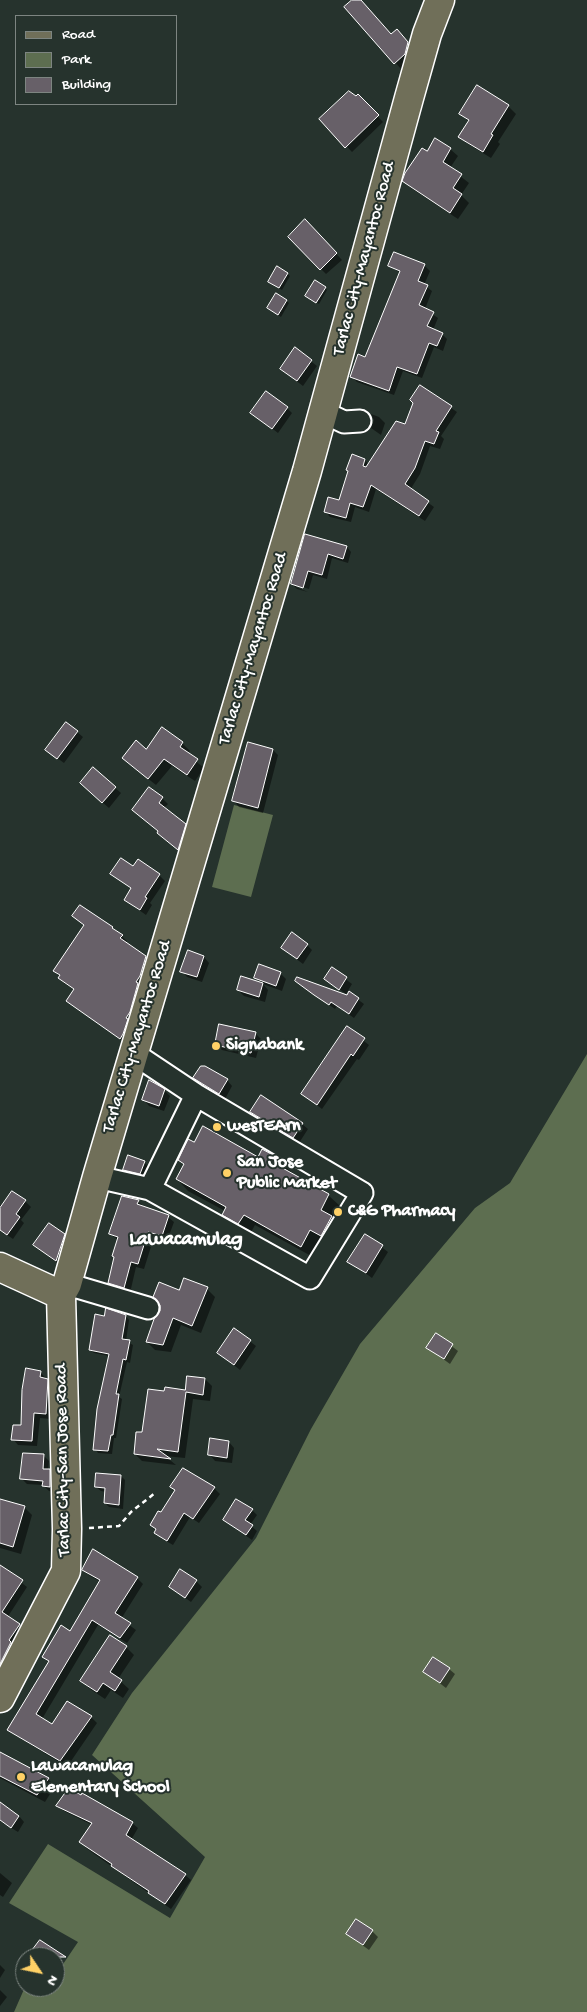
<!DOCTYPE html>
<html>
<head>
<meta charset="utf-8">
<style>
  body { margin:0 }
  #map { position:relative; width:587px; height:2012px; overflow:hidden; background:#26332d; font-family:"Gochi Hand",sans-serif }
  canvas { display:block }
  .legend { position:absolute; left:15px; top:15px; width:162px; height:90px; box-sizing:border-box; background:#26332d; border:1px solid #7d8581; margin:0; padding:6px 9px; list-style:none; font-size:15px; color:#fff }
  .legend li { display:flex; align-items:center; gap:10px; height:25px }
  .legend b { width:25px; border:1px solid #7d8581 }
  .north { position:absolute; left:15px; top:1947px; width:50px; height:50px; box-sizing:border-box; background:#26332d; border:1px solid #7d8581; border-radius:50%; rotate:124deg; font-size:14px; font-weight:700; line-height:20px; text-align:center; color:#fff }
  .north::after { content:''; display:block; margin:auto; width:18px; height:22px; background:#ffd166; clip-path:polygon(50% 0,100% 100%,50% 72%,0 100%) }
</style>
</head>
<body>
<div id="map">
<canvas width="587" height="2012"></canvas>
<ul class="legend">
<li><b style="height:6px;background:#706f59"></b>Road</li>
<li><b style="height:14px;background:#5d6e50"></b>Park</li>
<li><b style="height:14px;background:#676068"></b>Building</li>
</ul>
<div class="north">N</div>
</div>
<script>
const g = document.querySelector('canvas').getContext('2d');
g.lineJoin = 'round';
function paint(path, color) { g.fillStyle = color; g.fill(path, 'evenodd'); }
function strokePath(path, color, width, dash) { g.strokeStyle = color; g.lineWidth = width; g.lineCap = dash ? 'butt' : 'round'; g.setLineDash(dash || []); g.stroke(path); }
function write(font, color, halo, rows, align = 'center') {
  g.font = font + ' "Gochi Hand",sans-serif'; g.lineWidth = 4; g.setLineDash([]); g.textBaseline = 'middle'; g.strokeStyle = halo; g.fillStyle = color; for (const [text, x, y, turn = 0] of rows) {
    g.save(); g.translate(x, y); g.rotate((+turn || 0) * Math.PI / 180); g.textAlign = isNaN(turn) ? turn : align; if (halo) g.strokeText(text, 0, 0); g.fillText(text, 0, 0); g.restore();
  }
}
const green = new Path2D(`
  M234,805L273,815L251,897L212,887Z
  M587,1054V2012H14L25,1987H55V1976L78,1942L9,1903L48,1844L170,1918L205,1857L92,1755L132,1693L256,1538L311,1429L360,1344L475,1208L510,1183Z`);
const shadow = new Path2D(`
  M354,0H360L392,35L402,36L414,49L410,60L401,69L346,7Z
  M358,96L383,122L352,152L321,119Z
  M508,106L516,114L498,142L500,144L491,158L468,144L460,136L469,122L461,113Z
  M435,140L450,149L458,156L450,168L469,183L461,195L469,203L458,219L411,188L404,181L428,153Z
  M305,221L342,260L326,274L289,237Z
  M390,265H424L430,271L424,285L432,291L425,309L438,318L433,330L442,334L447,339L443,351L434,347L422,378L403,371L394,395L357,382L352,377L366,358L400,273Z
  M278,267L290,276L282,290L272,284Z
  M325,288L327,290L319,304L309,298Z
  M277,294L289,303L281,317L268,308Z
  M295,349L317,366L303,386L281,369Z
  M420,387L457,412L441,436L444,439L440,449L430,446L420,474L410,490L434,507L425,521L376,489L369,512L355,507L351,522L330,517L325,511L340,502L349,472L347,470L364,460L369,464L405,426Z
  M287,408L292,413L278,433L252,413Z
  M371,414L379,417L385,423L381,435L371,428L374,420Z
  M306,536L347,547L351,552L348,563L332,558L327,579L313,575L309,589L296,585V587L308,592L297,589L292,584Z
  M77,732L83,737L64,763L53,755Z
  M182,743L190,751L187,754L204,768L195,781L172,766L156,785L131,765L147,751Z
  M273,750L278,755L263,813L239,807L234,801Z
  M94,769L121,793L109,808L87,789Z
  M162,798L168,804L164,808L191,831L184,854L139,815Z
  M134,868L159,875L165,881L150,903L152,905L146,915L125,900L132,889L111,874Z
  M112,928L127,941L125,943L151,962L125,1043L68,1001L75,990L64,983L55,971Z
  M307,945L312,950L303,964L282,948Z
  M188,952L204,957L209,963L202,982L187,977L182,971Z
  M332,969L352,984L346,994L332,984Z
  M280,973L286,979L282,991L263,984L268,990L265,1002L244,996L238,990L261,983L255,978Z
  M302,986L348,996L349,993L364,1004L354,1018L337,1006L335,1009Z
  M347,1028L369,1045L359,1060L357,1059L322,1109L303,1094Z
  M255,1033L261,1039L256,1058L222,1050L216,1045Z
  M195,1078L227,1080L232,1086L225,1099L200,1083Z
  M164,1090L170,1096L164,1111L149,1106L144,1100Z
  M261,1097L302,1124L308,1129L299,1143L257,1118L252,1112Z
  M179,1160L281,1161L292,1173L291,1174L328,1195L340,1206L333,1219L342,1228L313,1257L255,1225L250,1234L234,1226L223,1214L225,1211L188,1191L177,1179L185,1165ZM279,1163H282L277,1172Z
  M144,1162L150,1168L146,1179L130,1175L125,1170Z
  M25,1201L31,1207L21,1220L24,1223L13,1239L0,1230V1205L2,1206Z
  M138,1201L144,1207L168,1217L174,1222L167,1241L154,1237L144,1269L136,1267L130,1293L115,1288L109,1283L118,1240L110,1234Z
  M64,1235L70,1241L61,1266L34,1245Z
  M366,1235L388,1252L372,1278L349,1261Z
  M207,1289L215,1297L201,1333L181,1325L171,1352L155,1350L147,1342L180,1291Z
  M126,1316L129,1320L126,1341L133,1345L130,1363L127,1362L119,1397L122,1399L116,1438H114L112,1454L98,1453L95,1449L109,1356L94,1353L90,1350L105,1317Z
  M235,1330L256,1346L240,1370L219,1353Z
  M437,1335L458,1351L450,1364L428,1348Z
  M40,1372L53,1386L51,1419L40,1418L37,1446L18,1445L13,1439L22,1427Z
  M205,1379L212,1386L210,1401L193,1399L185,1458L165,1456L176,1465L142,1461L135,1454L165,1393L186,1391Z
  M229,1442L234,1448L232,1463L215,1461L210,1455Z
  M43,1455L49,1461L48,1470L55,1476V1492L49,1491L43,1485L27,1484L21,1478Z
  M183,1470L214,1488L220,1494L199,1523L190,1517L173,1545L161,1538L151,1525L161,1514L176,1491Z
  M121,1476L125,1480L123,1509L109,1507L105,1503L106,1492L101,1491L96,1487Z
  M0,1501L24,1507L32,1515L21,1554L0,1548Z
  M252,1510L257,1515L250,1525L257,1531L252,1540L224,1520Z
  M0,1566L27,1587L7,1618L24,1631L0,1678Z
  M84,1570L137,1578L143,1584L121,1619L136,1630L127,1643L98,1625L42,1719L53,1726L68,1702L91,1717L97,1723L67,1767L15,1735L9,1729L50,1663L44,1657L71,1632L101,1582L90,1576Z
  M196,1581L202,1587L191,1602L170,1587Z
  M126,1647L134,1655L118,1679L129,1689L123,1698L111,1690L105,1699L90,1689L82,1681Z
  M449,1669L455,1674L446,1688L424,1671Z
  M0,1754L48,1779L55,1786L45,1802L0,1778Z
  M58,1806L132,1823L138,1828L131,1840L185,1875L191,1880L171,1909L86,1848L81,1842L92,1825L64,1811Z
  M0,1811L19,1816L24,1822L18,1832L0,1821Z
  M0,1873L12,1883L3,1897L0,1895Z
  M372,1931L378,1937L369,1950L347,1934Z
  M33,1952H56L61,1957L55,1967V1957H38Z
  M0,1965L5,1970L0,1978Z
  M0,1990L7,1997L0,2006Z`);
const building = new Path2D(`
  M352,0H361L391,34L397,29L408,42L405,54L394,64L344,7Z
  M477,85L509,105L491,134L493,135L483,152L458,137L469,120L459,114Z
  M349,91L356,96L358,94L379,115L345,148L319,119Z
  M435,138L451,148L443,162L462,174L453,188L462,194L450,213L402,181L405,173L422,148L427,151Z
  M305,219L337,253L320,270L288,237Z
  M394,252L425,264L418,281L428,285L419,305L434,312L427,326L443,333L437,346L429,343L417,374L397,367L389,391L350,377L358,354L365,357L400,271L388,266Z
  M277,266L288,273L279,288L268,282Z
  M315,280L326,287L316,303L305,296Z
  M276,293L287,300L278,315L267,308Z
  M295,347L312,360L297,381L280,369Z
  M420,385L452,406L436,431L439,432L434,444L425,441L415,468L405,484L429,501L419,516L371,485L363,507L350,503L346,518L324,512L328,497L339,500L348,471L346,470L352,454L365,459L363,466L366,467L396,421L405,424L413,403L410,400Z
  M266,391L288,407L272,429L250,413Z
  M305,534L347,546L343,559L328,554L322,575L308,571L303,588L291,584Z
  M66,722L78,731L57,759L45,750Z
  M162,727L183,742L180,747L198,759L187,775L164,759L148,779L122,758L136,740L146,749Z
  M248,742L273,749L258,808L232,801Z
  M93,767L116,787L102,803L80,783Z
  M149,787L163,797L159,803L186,824L178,850L157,833L158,831L132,810Z
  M121,858L133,866L138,859L160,874L145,897L147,898L140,910L124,900L131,888L110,874Z
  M80,905L113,927L112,928L123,935L120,938L146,956L140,976L136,982L138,983L130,1012L126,1018L128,1019L123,1034L120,1039L66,1001L74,989L58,978L60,975L53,971L84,925L72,916Z
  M292,932L308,944L297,959L281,948Z
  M188,950L204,956L197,977L180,972Z
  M259,964L281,972L276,986L254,978Z
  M332,967L347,977L339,990L324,979Z
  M241,976L263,983L259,997L237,990Z
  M297,977L347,995L349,991L359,998L349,1014L331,1002L329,1005L314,995L295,981Z
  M219,1024L256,1032L251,1053L215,1045Z
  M347,1026L365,1038L353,1056L351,1054L317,1105L301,1094Z
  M201,1066H205L228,1079L219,1094L193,1078Z
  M149,1080L165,1089L159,1106L142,1100Z
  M261,1095L303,1123L293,1138L250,1112Z
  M203,1126L258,1157L262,1149L282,1160L279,1166L329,1194L321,1210L332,1216L321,1236L310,1230L301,1247L244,1215L238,1224L222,1215L226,1207L176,1179L184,1164L178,1160L188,1139L194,1142Z
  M128,1155L145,1161L140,1174L123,1170Z
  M12,1191L26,1200L16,1214L20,1217L7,1235L0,1230V1208Z
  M122,1196L139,1200L137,1204L169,1215L162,1236L148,1232L138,1264L131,1262L124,1288L108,1283L114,1257L112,1256L118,1237L109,1234Z
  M49,1223L65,1234L56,1261L33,1245Z
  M365,1234L383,1245L366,1273L347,1262Z
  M184,1278L208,1287L192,1326L173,1318L163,1345L146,1342L154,1319L160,1311V1305L153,1297L159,1282L179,1290Z
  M106,1308L126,1315L122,1339L130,1340L126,1360L123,1359L116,1394H119L113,1435H111L108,1451L93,1450L97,1409L109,1354L89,1350L95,1314L104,1316Z
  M234,1328L251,1340L234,1365L217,1353Z
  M436,1333L453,1344L444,1359L426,1348Z
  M26,1368L41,1371L40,1377L48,1379L46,1414L34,1413L32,1441L11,1440L13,1425H21L22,1390Z
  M187,1376L205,1378L203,1395L186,1392L178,1452L157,1449L171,1459L134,1454L136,1432H142L148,1389L164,1391L165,1387L185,1390Z
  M210,1438L229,1441L227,1458L208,1455Z
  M23,1453L44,1454L43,1469H50V1487L42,1486L43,1481L20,1479Z
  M183,1468L215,1487L193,1519L184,1513L167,1541L154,1533L156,1529L150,1525L158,1511L161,1512L175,1490L170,1487Z
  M96,1473L121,1475L119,1505L104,1503L105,1488L95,1487Z
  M0,1499L25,1506L13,1547L0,1543Z
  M236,1499L253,1509L245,1520L253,1525L246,1535L223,1520Z
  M93,1549L138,1577L115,1613L131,1623L120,1638L92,1620L36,1714L52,1724L67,1701L92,1716L60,1761L7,1730L49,1661L42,1657L61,1625L70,1631L100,1580L82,1570Z
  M0,1565L23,1580L2,1612L20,1624L9,1640L11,1642L0,1664Z
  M180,1569L197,1580L185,1598L169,1587Z
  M110,1635L127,1646L110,1672L122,1680L115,1691L103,1683L97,1692L80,1681Z
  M433,1657L450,1668L440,1683L423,1672Z
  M0,1752L49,1778L37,1795L0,1776Z
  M69,1788L81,1795L82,1793L133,1822L126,1835L186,1874L165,1904L148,1893L149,1891L111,1866L112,1864L79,1842L92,1823L56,1806Z
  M0,1802L19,1816L11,1828L0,1820Z
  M356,1919L373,1930L363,1945L346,1934Z
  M40,1940L66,1957H39L31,1952Z`);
const path = new Path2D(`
  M89,1528L119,1526L131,1512L155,1493`);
const minor = new Path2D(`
  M323,412L344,422L360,421
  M97,1177L150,1189L310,1278L362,1193L196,1095L133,1053
  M150,1189L196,1095
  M67,1284L148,1308`);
const major = new Path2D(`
  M0,1267L61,1295
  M61,1295L67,1284L97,1177L307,471L409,98L427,34L440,0
  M0,1698L66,1571L67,1529L61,1295`);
const markers = [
  [216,1046,5,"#ffd166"],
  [217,1127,5,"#ffd166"],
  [227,1173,5,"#ffd166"],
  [338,1212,5,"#ffd166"],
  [21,1777,5,"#ffd166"]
];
const streetNames = [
  ["Tarlac City-Mayantoc Road",365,259,-75],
  ["Tarlac City-Mayantoc Road",254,649,-73],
  ["Tarlac City-Mayantoc Road",138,1037,-73],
  ["Tarlac City-San Jose Road",64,1460,-91]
];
const poiNames = [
  ["Signabank",226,1046],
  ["wesTEArn",227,1127],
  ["San Jose",237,1163],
  ["Public Market",237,1184],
  ["C&G Pharmacy",348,1212],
  ["Lawacamulag",31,1767],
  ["Elementary School",31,1788]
];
const quarterNames = [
  ["Lawacamulag",186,1241]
];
paint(green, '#5d6e50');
paint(shadow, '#0007');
paint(building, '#676068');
strokePath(building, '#fff', 1);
strokePath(minor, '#fff', 25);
strokePath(major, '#fff', 31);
strokePath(path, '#fff', 2.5, [5, 4]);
strokePath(minor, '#26332d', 21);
strokePath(major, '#706f59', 28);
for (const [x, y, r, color] of markers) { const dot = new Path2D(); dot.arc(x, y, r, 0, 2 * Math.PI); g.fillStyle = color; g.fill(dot); strokePath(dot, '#26332d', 2); }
write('18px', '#fff', '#26332d', streetNames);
write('bold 18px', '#fff', '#26332d', poiNames, 'left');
write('bold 20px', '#fff', '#26332d', quarterNames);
</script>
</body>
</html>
